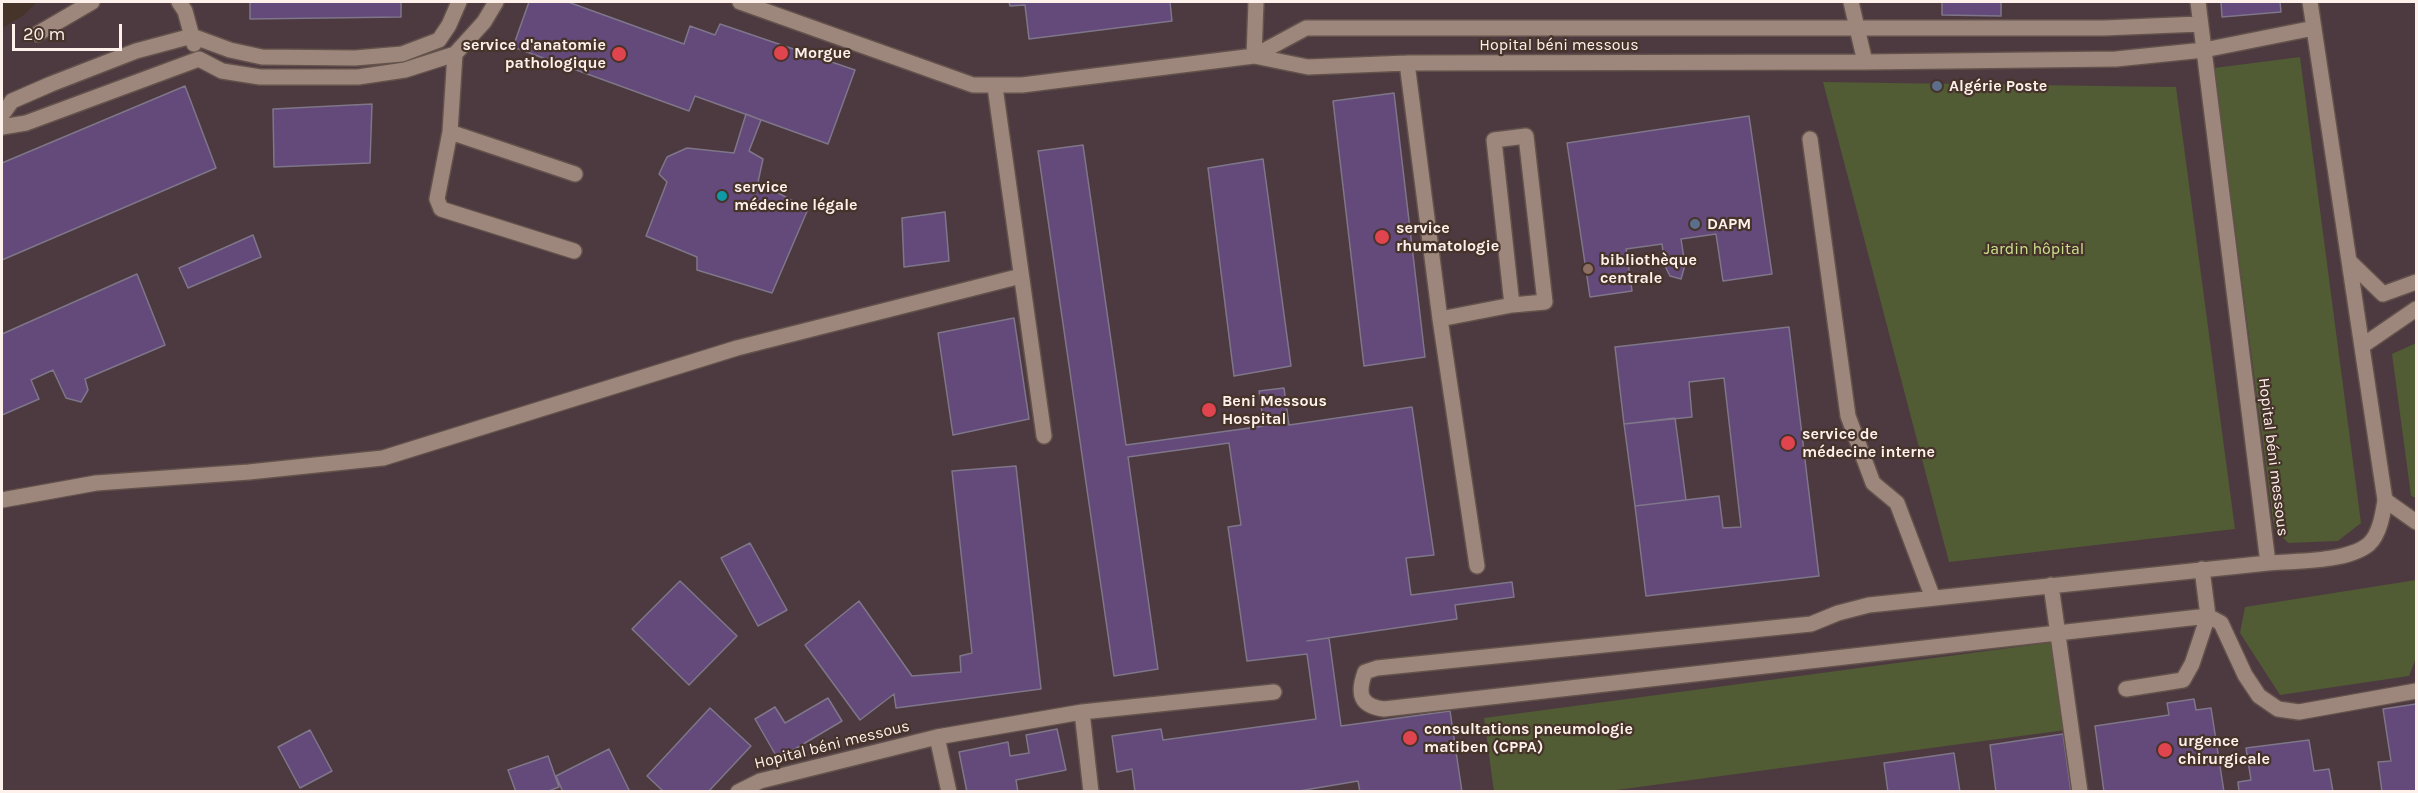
<!DOCTYPE html>
<html>
<head>
<meta charset="utf-8">
<style>
  body { margin:0 }
  #map { position:relative; width:2418px; height:793px; overflow:hidden; background:#46332a; font-family:Karla,sans-serif }
  canvas { display:block }
  .frame { position:absolute; inset:0; border:3px solid #fef1ec; pointer-events:none }
  .scale { position:absolute; left:12px; top:24px; width:110px; height:27px; box-sizing:border-box; border:3px solid #fef1ec; border-top:0; padding-left:8px; font-size:18px; line-height:21px; white-space:nowrap; color:#fef1ec; -webkit-text-stroke:4px #46332a; paint-order:stroke }
</style>
</head>
<body>
<div id="map">
<canvas width="2418" height="793"></canvas>
<div class="frame"></div>
<div class="scale">20 m</div>
</div>
<script>
const g = document.querySelector('canvas').getContext('2d');
g.lineJoin = 'round';
function paint(path, color) { g.fillStyle = color; g.fill(path, 'evenodd'); }
function strokePath(path, color, width, dash) { g.strokeStyle = color; g.lineWidth = width; g.lineCap = dash ? 'butt' : 'round'; g.setLineDash(dash || []); g.stroke(path); }
function write(font, color, halo, rows, align = 'center') {
  g.font = font + ' Karla,sans-serif'; g.lineWidth = 4.5; g.setLineDash([]); g.textBaseline = 'middle'; g.strokeStyle = halo; g.fillStyle = color; for (const [text, x, y, turn = 0] of rows) {
    g.save(); g.translate(x, y); g.rotate((+turn || 0) * Math.PI / 180); g.textAlign = isNaN(turn) ? turn : align; if (halo) g.strokeText(text, 0, 0); g.fillText(text, 0, 0); g.restore();
  }
}
const medical = new Path2D(`
  M37,2H2416V791H2V28L24,15Z`);
const green = new Path2D(`
  M2300,57L2361,523L2338,541L2288,543L2274,528L2214,68Z
  M1823,82L2176,87L2235,529L1949,562Z
  M2416,343V498L2411,496L2392,354Z
  M2416,580V658L2409,676L2280,695L2240,633L2245,607Z
  M2054,642L2066,730L1609,791L1494,792L1484,718Z`);
const building = new Path2D(`
  M250,2H401V17L250,19Z
  M529,2H568L684,44L690,26L715,35L720,24L855,70L828,144L695,96L689,111L513,47Z
  M1009,2H1170L1172,21L1029,39L1025,5L1010,6Z
  M1942,2H2001V16L1942,15Z
  M2221,2H2280L2281,12L2222,17Z
  M185,86L216,168L2,260V163Z
  M1394,93L1425,357L1364,366L1333,101Z
  M372,104L370,163L274,167L273,109Z
  M746,114L761,120L749,151L763,159L758,182L808,209L772,293L697,270V257L646,236L667,182L659,174L667,157L687,148L734,153Z
  M1749,116L1772,274L1723,281L1716,234L1681,239L1685,265L1681,279L1670,276L1665,266L1662,244L1626,249L1632,291L1590,297L1567,143Z
  M1083,145L1126,445L1264,426L1259,391L1284,388L1289,425L1412,407L1434,555L1406,558L1411,595L1512,582L1514,597L1455,605L1457,619L1307,641L1329,638L1341,726L1450,711L1462,792H1360L1358,781L1293,792H1135L1132,769L1117,772L1112,736L1161,729L1163,740L1316,719L1307,654L1247,661L1228,527L1241,525L1229,443L1128,457L1158,669L1114,676L1038,151Z
  M1263,159L1291,366L1234,376L1208,168Z
  M945,212L949,261L904,267L902,218Z
  M253,235L261,257L188,288L179,268Z
  M137,274L165,345L85,379L88,390L81,402L66,398L53,370L31,380L39,399L2,415V334Z
  M1014,318L1029,419L953,435L938,333Z
  M1789,327L1819,576L1646,596L1635,506L1719,496L1723,528L1741,527L1724,378L1689,382L1692,417L1624,424L1615,347Z
  M1675,418L1686,500L1635,506L1624,424Z
  M1016,466L1041,689L896,708L894,694L860,720L805,645L859,601L912,676L961,672L960,656L972,653L952,471Z
  M750,543L787,610L758,626L721,558Z
  M680,581L737,636L689,685L632,629Z
  M828,698L842,721L778,759L755,719L775,707L785,723Z
  M2194,699L2196,710L2211,708L2224,792H2104L2095,726L2169,715L2167,703Z
  M2416,704V792H2382L2378,762L2391,761L2383,709Z
  M710,708L751,746L708,792H664L647,776Z
  M1057,729L1066,770L1016,780L1018,792H967L959,752L1008,742L1010,756L1029,753L1026,735Z
  M310,730L332,771L300,788L278,747Z
  M2063,734L2071,792H1996L1990,745Z
  M2309,740L2314,771L2329,769L2333,792H2239L2238,782L2251,780L2246,748Z
  M609,749L630,792H563L556,776Z
  M1954,753L1960,792H1888L1884,763Z
  M548,756L559,787L546,792H516L508,770Z`);
const lane = new Path2D(`
  M179,2L185,11L194,44
  M740,2L973,85H1022L1254,56L1308,67L1407,63L1865,62L2116,59L2204,50L2314,28
  M1851,2L1865,62
  M2198,2L2268,563C2295,561 2348,562 2369,544C2380,534 2383,513 2385,500L2310,2
  M37,34L92,2
  M455,54L450,132L437,199L441,209L574,251
  M1254,56L1306,28H2104L2200,24
  M1254,56L1256,2
  M1407,63L1440,319L1477,566
  M995,87L1044,436
  M2,115L12,101L51,84L136,51L192,36L230,50L262,57L355,58L402,54L439,40L449,25L459,2
  M2,127L26,123L199,59L222,71L260,77H358L405,70L455,54L484,22L496,2
  M450,132L575,174
  M1810,139L1848,416L1873,483L1897,503L1933,598
  M2350,262L2383,294L2416,282
  M1440,319L1512,305L1545,302L1526,136L1494,140L1512,305
  M2362,346L2416,309
  M2,500L96,483L249,472L383,458L737,348L1021,276
  M2385,500L2416,522
  M2268,563L1869,605L1838,613L1811,624L1377,668L1365,672C1357,694 1360,706 1384,709L2208,616L2221,623L2245,675L2259,696L2278,709L2299,712L2416,691
  M2051,585L2080,792
  M2126,689L2183,680L2192,664L2208,616L2202,569
  M1082,712L1091,792
  M937,737L949,792
  M738,792L760,781L937,737L1082,712L1274,692`);
const markers = [
  [781,53,8,"#e0444e"],
  [619,54,8,"#e0444e"],
  [1937,86,6,"#5c6f8a"],
  [722,196,6,"#0f9aa8"],
  [1695,224,6,"#5c6f8a"],
  [1382,237,8,"#e0444e"],
  [1588,269,6,"#8d6e63"],
  [1209,410,8,"#e0444e"],
  [1788,443,8,"#e0444e"],
  [1410,738,8,"#e0444e"],
  [2165,750,8,"#e0444e"]
];
const poiNames = [
  ["service d'anatomie",606,45,"right"],
  ["pathologique",606,63,"right"],
  ["Morgue",794,53],
  ["Algérie Poste",1949,86],
  ["service",734,187],
  ["médecine légale",734,205],
  ["DAPM",1707,224],
  ["service",1396,228],
  ["rhumatologie",1396,246],
  ["bibliothèque",1600,260],
  ["centrale",1600,278],
  ["Beni Messous",1222,401],
  ["Hospital",1222,419],
  ["service de",1802,434],
  ["médecine interne",1802,452],
  ["consultations pneumologie",1424,729],
  ["matiben (CPPA)",1424,747],
  ["urgence",2178,741],
  ["chirurgicale",2178,759]
];
const streetNames = [
  ["Hopital béni messous",1559,45],
  ["Hopital béni messous",2273,457,83],
  ["Hopital béni messous",832,745,-14]
];
const parkNames = [
  ["Jardin hôpital",2034,249]
];
paint(medical, '#4d3940');
paint(green, '#515b34');
paint(building, '#634a7a');
strokePath(building, '#7f7689', 1.5);
strokePath(lane, '#63524b', 18);
strokePath(lane, '#9d867c', 15);
for (const [x, y, r, color] of markers) { const dot = new Path2D(); dot.arc(x, y, r, 0, 2 * Math.PI); g.fillStyle = color; g.fill(dot); strokePath(dot, '#46332a', 2); }
write('bold 16px', '#fef1ec', '#46332a', poiNames, 'left');
write('16px', '#fef1ec', '#46332a', streetNames);
write('16px', '#cbe18c', '#46332a', parkNames);
</script>
</body>
</html>
